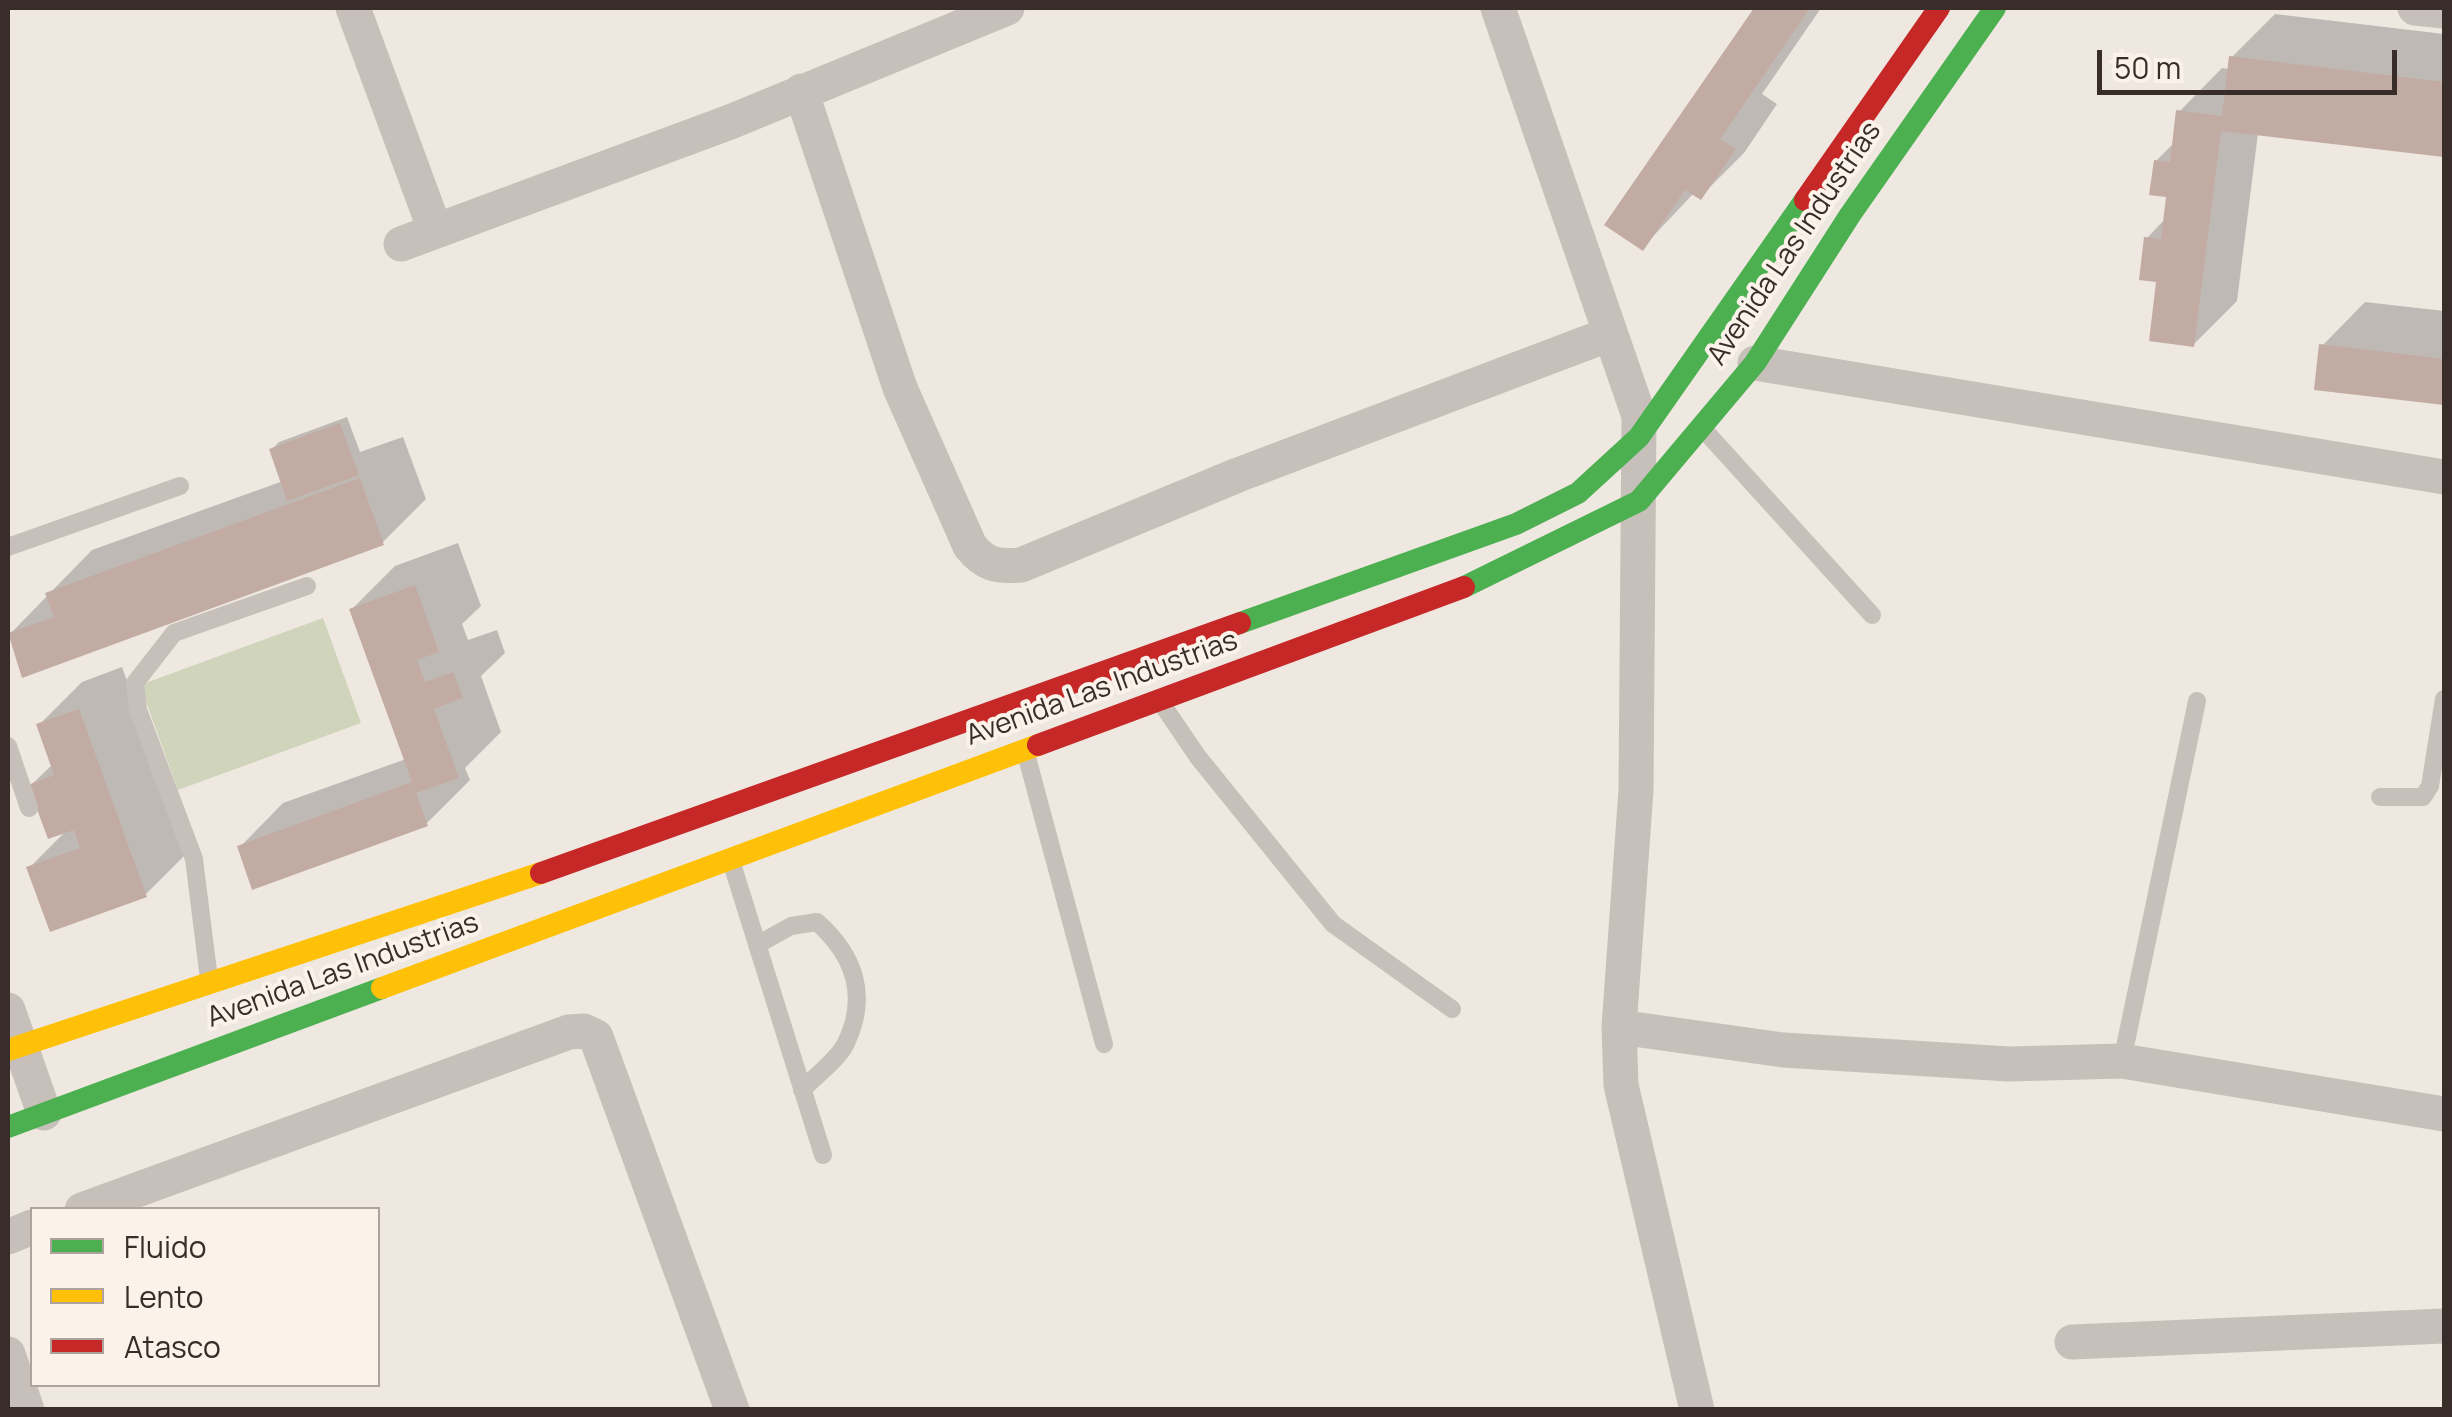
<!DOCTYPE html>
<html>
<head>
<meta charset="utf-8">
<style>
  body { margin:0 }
  #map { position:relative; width:2452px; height:1417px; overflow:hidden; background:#eee8e1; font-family:Manrope,sans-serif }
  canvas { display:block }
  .frame { position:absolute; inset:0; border:10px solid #382d28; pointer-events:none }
  .legend { position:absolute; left:30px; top:1207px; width:350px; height:180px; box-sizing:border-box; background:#fbf2e9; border:2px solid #ada39c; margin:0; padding:12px 18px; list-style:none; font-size:30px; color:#382d28 }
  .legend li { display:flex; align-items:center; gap:20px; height:50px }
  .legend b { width:50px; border:2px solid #ada39c }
  .scale { position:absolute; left:2097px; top:50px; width:300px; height:45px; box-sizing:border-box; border:5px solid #382d28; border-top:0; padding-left:12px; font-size:30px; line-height:35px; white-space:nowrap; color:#382d28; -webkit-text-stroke:8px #fbf2e9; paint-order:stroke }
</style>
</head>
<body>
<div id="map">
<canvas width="2452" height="1417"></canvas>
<div class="frame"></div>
<ul class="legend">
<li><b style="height:12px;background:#4caf50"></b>Fluido</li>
<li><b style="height:12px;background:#ffc107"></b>Lento</li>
<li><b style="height:12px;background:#c62828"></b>Atasco</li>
</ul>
<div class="scale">50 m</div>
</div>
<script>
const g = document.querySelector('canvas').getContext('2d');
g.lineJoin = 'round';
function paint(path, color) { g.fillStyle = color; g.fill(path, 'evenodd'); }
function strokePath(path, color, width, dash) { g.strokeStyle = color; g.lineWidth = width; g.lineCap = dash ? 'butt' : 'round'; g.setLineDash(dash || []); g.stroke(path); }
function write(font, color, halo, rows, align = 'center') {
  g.font = font + ' Manrope,sans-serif'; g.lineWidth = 8; g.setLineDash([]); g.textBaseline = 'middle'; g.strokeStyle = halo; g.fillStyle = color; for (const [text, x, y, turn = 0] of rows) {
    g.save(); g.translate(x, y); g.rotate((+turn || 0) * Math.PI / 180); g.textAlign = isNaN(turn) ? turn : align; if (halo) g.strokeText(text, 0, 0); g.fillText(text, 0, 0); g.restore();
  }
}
const green = new Path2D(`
  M323,618L361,723L178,790L140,685Z`);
const shadow = new Path2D(`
  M1757,8H1821L1762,94L1777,104L1744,153L1700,197L1694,193L1642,248L1608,224Z
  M2275,14L2444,34V155L2258,133L2237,301L2194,344L2147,238L2166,218L2169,195L2156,161L2175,142L2179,112L2222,68L2230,69L2231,58Z
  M2365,302L2444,311V403L2317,388L2322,346Z
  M347,417L360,452L403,437L426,499L382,543L10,634L92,550L283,481L272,449L279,442Z
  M458,543L481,606L462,624L468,640L497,630L505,653L481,676L501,732L465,768L470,780L426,824L240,847L283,803L406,759L352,609L395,566Z
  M122,667L189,851L146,894L29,868L67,830L31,785L53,764L39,725L82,682Z`);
const building = new Path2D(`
  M1754,8H1810L1720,139L1736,149L1701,200L1685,190L1643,251L1604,225Z
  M2229,56L2444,82V157L2221,131L2194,347L2149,341L2156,282L2139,280L2144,237L2161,239L2166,197L2149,195L2154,160L2170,162L2176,110L2222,116Z
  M2319,344L2444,359V405L2314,390Z
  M340,423L359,475L287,501L269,449Z
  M360,478L384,545L22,678L8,633L54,617L45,593Z
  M415,585L439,652L417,660L425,682L453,672L463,698L434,709L459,778L416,793L428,826L252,890L237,846L412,782L349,609Z
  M79,709L147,897L50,932L26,867L80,848L74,830L48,839L28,785L54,775L36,724Z`);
const lane = new Path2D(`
  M1705,431L1872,615
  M8,547L180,486
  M1162,704L1198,757L1333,924L1452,1009
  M8,746L29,808
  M1025,750L1104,1044
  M2380,797H2423L2430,786L2444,699
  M732,864L823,1155
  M757,945L791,926L817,922C854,955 869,995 846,1043C838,1060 815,1076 802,1090
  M209,979L194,859L138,710L135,683L174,633L307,586
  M2122,1061L2197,701`);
const street = new Path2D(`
  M353,8L435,230
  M1498,8L1639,416L1636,790L1619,1027L1621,1085L1697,1410
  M2415,8L2444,11
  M801,91L900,388L970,546C985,565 997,567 1021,565L1238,475L1610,334
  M401,244L730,122L1007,8
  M1755,363L2444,477
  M8,1010L44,1113
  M1619,1027L1783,1050L2009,1064L2122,1061L2444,1114
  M82,1210L569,1032L584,1031L596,1037L732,1410
  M8,1237L32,1227
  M2072,1342L2444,1326
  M8,1354L27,1410`);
const fast = new Path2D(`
  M1464,587L1639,501L1755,363L1850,215L1995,8
  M1240,623L1516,524L1578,493L1639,437L1805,200
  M8,1127L382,988`);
const slow = new Path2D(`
  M382,988L1038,745
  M8,1050L541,873`);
const jam = new Path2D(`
  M1805,200L1939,8
  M1038,745L1464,587
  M541,873L1240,623`);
const streetNames = [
  ["Avenida Las Industrias",1795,244,-56],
  ["Avenida Las Industrias",1102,689,-20],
  ["Avenida Las Industrias",343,971,-20]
];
paint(green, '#cfd4ba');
paint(shadow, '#0003');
paint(building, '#c2aba2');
strokePath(lane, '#c7c0ba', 18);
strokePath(street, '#c7c0ba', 35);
strokePath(fast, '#4caf50', 22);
strokePath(slow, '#ffc107', 22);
strokePath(jam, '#c62828', 22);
write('28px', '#382d28', '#fbf2e9', streetNames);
</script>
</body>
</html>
